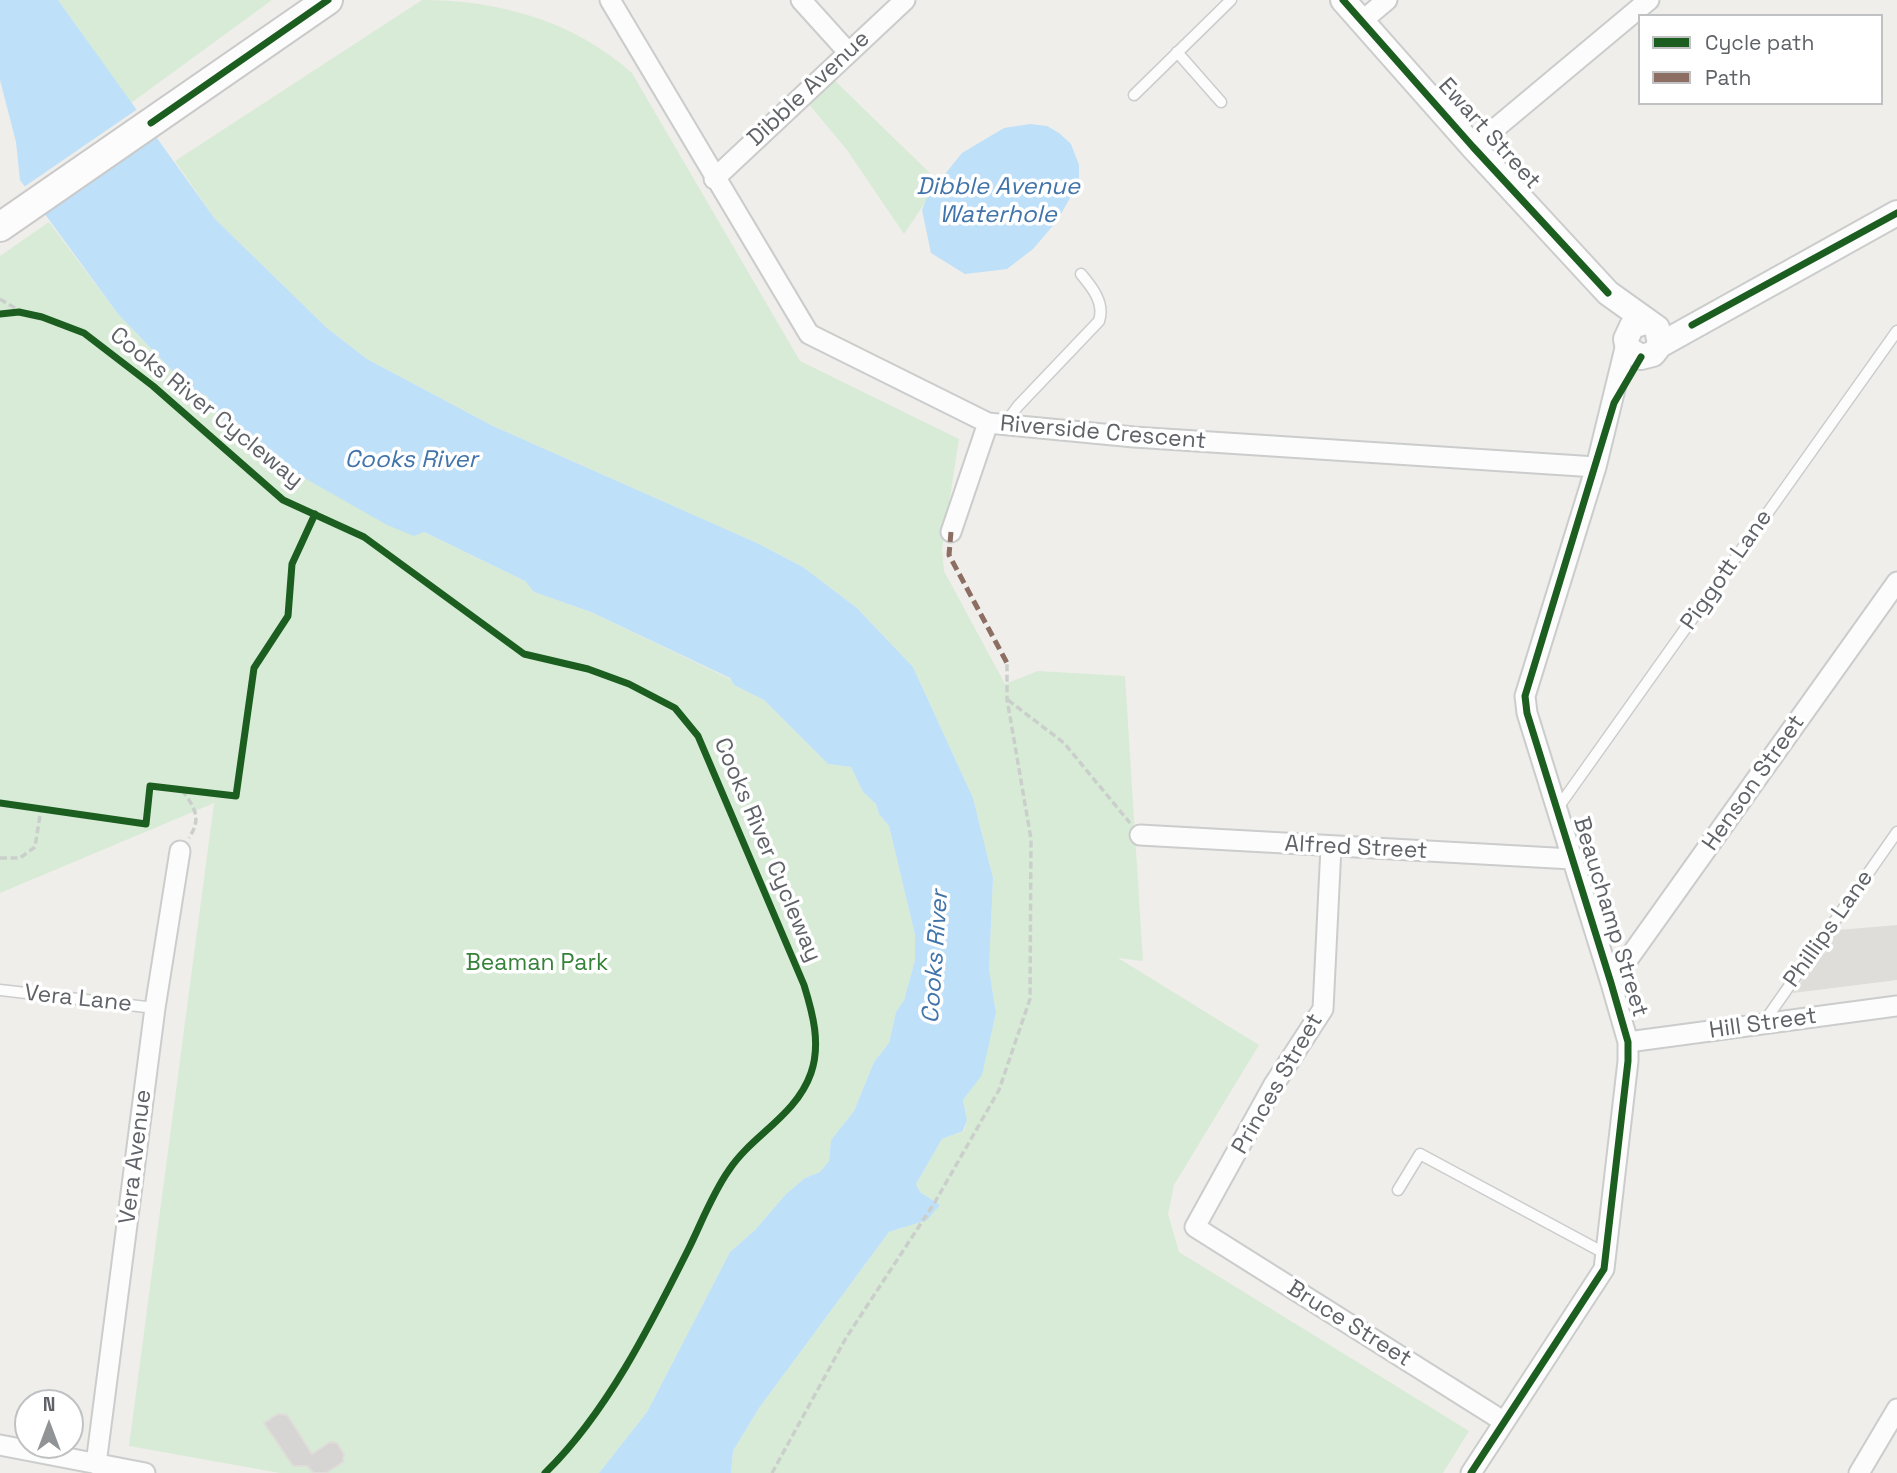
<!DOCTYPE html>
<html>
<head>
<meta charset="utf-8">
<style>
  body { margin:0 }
  #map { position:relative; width:1897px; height:1473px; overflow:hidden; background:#efeeea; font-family:"Space Grotesk",sans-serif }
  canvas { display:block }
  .legend { position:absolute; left:1638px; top:14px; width:245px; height:91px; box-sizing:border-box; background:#fff; border:2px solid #bfc1c3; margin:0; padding:9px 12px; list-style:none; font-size:21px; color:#5f6368 }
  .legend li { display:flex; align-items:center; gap:14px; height:35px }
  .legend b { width:35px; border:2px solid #bfc1c3 }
  .north { position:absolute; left:14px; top:1389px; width:70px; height:70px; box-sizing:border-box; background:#fff; border:2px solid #bfc1c3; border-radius:50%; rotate:0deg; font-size:19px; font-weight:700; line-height:28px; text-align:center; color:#5f6368 }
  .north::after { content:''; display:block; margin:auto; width:24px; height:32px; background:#919496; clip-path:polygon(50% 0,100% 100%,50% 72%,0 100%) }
</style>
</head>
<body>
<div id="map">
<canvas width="1897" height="1473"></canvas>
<ul class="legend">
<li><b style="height:9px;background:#1b5e20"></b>Cycle path</li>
<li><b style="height:9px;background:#8d6e63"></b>Path</li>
</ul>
<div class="north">N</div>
</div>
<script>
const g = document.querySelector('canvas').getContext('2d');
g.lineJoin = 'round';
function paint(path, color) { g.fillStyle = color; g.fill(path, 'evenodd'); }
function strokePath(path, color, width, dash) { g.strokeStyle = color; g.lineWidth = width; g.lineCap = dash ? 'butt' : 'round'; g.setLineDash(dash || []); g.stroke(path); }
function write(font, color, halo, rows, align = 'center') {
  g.font = font + ' "Space Grotesk",sans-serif'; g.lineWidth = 7; g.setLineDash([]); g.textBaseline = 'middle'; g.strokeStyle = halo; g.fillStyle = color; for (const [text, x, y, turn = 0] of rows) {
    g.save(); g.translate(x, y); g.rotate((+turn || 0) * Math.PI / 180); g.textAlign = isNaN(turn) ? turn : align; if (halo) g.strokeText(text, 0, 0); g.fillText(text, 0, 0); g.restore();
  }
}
const industrial = new Path2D(`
  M1897,925V980L1793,993L1838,930Z`);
const green = new Path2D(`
  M58,0H272L131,103Z
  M422,0C499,0 574,21 632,73L800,361L959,439L942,549L944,571L1005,684L1038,671L1125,676L1143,961L1118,958L1259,1045L1174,1185L1168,1214L1179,1252L1469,1431L1443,1473H731L733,1451L759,1408L889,1232L903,1228L940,1205L920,1192L916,1184L942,1139L964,1131L967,1120L963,1100L981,1075L996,1013L989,969L993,878L973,798L913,667L857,608L803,567L757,543L493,426L367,359L327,328L215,219L175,161Z
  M827,73L939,182L904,234L847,150L802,96Z
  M49,222L118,314L191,390L207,396L217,414L241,435L253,440L264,455L525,581L534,592L591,612L730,679L734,685L764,700L828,764L851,767L863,792L876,804L879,814L889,826L915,935V960L904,1000L896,1012L889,1043L874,1062L854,1111L831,1140L829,1161L820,1172L805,1178L786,1194L755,1230L730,1252L647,1412L599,1473H280L129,1446L214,803L0,893V256Z`);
const water = new Path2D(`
  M0,0H58L215,219L327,328L367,359L493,426L757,543L803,567L857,608L913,667L973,798L993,878L989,969L996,1013L982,1075L963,1100L967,1120L963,1131L942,1139L916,1184L920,1192L940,1205L927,1220L889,1232L759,1408L733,1451L731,1473H599L647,1412L730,1252L755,1230L786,1194L805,1178L820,1172L829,1161L831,1140L854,1111L874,1062L889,1043L896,1012L904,1000L915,960V935L889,826L879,814L876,804L863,792L851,767L828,764L764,700L734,685L730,678L591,612L534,592L525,581L424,532L414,536L387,525L264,455L253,440L241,435L217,414L207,396L191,390L118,314L20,180L16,142L0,80Z
  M1030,124L1047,126L1059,133L1071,144L1079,165V182L1057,221L1033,249L1007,269L965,274L931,253L922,210L928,195L962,153L1004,128Z`);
const pier = new Path2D(`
  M139,108L158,132L39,214L21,189Z`);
const building = new Path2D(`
  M278,1414L287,1415L312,1454L330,1442L337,1443L344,1454L343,1462L326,1473H314L307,1466H293L264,1423Z`);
const path = new Path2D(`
  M0,299L23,313
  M1008,700L1064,743L1130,823
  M182,790C195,808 202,818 189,838
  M0,803L146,824L150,786L236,796L254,668L288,616L292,564L315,514
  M0,858H20L35,847L41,809
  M772,1473L846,1338L935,1202L999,1090L1030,999L1031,839L1007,699V663`);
const service = new Path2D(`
  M1177,52L1221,102
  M1134,95L1231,0
  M1004,425L1018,406L1099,321C1105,303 1092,287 1081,274
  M1557,809L1897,331
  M0,990L155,1008
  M1764,1022L1897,832
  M1398,1190L1420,1154L1606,1254`);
const minor = new Path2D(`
  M610,0L809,334L988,423L1134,437L1596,467
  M801,0L848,52
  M1362,21L1387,0
  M1473,147L1649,0
  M714,179L905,0
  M951,532L988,423
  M1140,835L1572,859
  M1331,847L1323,1009L1273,1086L1195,1227L1503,1421
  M1611,983L1897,582
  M1628,1042L1897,1006
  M0,1445L145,1473
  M96,1464L155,1008L180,851
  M1471,1473L1604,1269L1628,1061V1042L1611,983L1527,713L1525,696L1596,467L1626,344
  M1859,1473L1897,1409`);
const tertiary = new Path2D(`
  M1343,0L1473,147L1608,293L1657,328L1660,345L1653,354L1641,357L1628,349L1626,339L1632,326L1645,322
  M1660,345L1897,213`);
const secondary = new Path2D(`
  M0,227L328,0`);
const quiet = new Path2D(`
  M951,532L949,555L1007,663`);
const cycleway = new Path2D(`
  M1343,0L1473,147L1608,293
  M151,123L328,0
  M0,314L19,312L42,317L84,333L153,386L283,500L364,537L524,654L588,669L629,684L675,708L698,736L804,985C813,1014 821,1044 811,1073C796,1116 752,1135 729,1170C712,1194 701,1224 688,1250C650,1326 606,1414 545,1473
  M1692,325L1897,213
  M0,803L146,824L150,786L236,796L254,668L288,616L292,564L315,514
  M1471,1473L1604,1269L1628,1061V1042L1611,983L1527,713L1525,696L1614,403L1641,357`);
const streetNames = [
  ["Dibble Avenue",809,89,-43],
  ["Ewart Street",1489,134,48],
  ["Cooks River Cycleway",206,408,39],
  ["Riverside Crescent",1103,433,5],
  ["Piggott Lane",1727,570,-55],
  ["Henson Street",1754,783,-55],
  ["Alfred Street",1356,848,3],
  ["Cooks River Cycleway",767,850,67],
  ["Beauchamp Street",1610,917,73],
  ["Phillips Lane",1829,929,-55],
  ["Vera Lane",78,999,6],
  ["Hill Street",1763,1024,-8],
  ["Princes Street",1278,1084,-60],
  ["Vera Avenue",136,1157,-83],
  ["Bruce Street",1349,1324,32]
];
const parkNames = [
  ["Beaman Park",537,964]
];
const waterNames = [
  ["Dibble Avenue",998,187],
  ["Waterhole",998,215],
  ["Cooks River",411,460],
  ["Cooks River",936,957,-86]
];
paint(industrial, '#dfddda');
paint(green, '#d8ebd6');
paint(water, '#bfe0f9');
paint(pier, '#efeeea');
paint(building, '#d6d5d3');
strokePath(building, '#deddd9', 2);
strokePath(service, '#cbcccc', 13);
strokePath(minor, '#cbcccc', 23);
strokePath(tertiary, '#cbcccc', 28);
strokePath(secondary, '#cacacb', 32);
strokePath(path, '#cacfcc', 3.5, [7, 3.5]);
strokePath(service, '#fdfcfc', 10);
strokePath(minor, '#fdfcfc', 19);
strokePath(tertiary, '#fdfcfc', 24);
strokePath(secondary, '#fdfcfc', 28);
strokePath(quiet, '#8d6e63', 5, [10, 5]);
strokePath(cycleway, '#1b5e20', 7);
write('23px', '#5f6368', '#fff', streetNames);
write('23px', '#348238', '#fff', parkNames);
write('italic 24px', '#4174aa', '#fff', waterNames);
</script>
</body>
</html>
